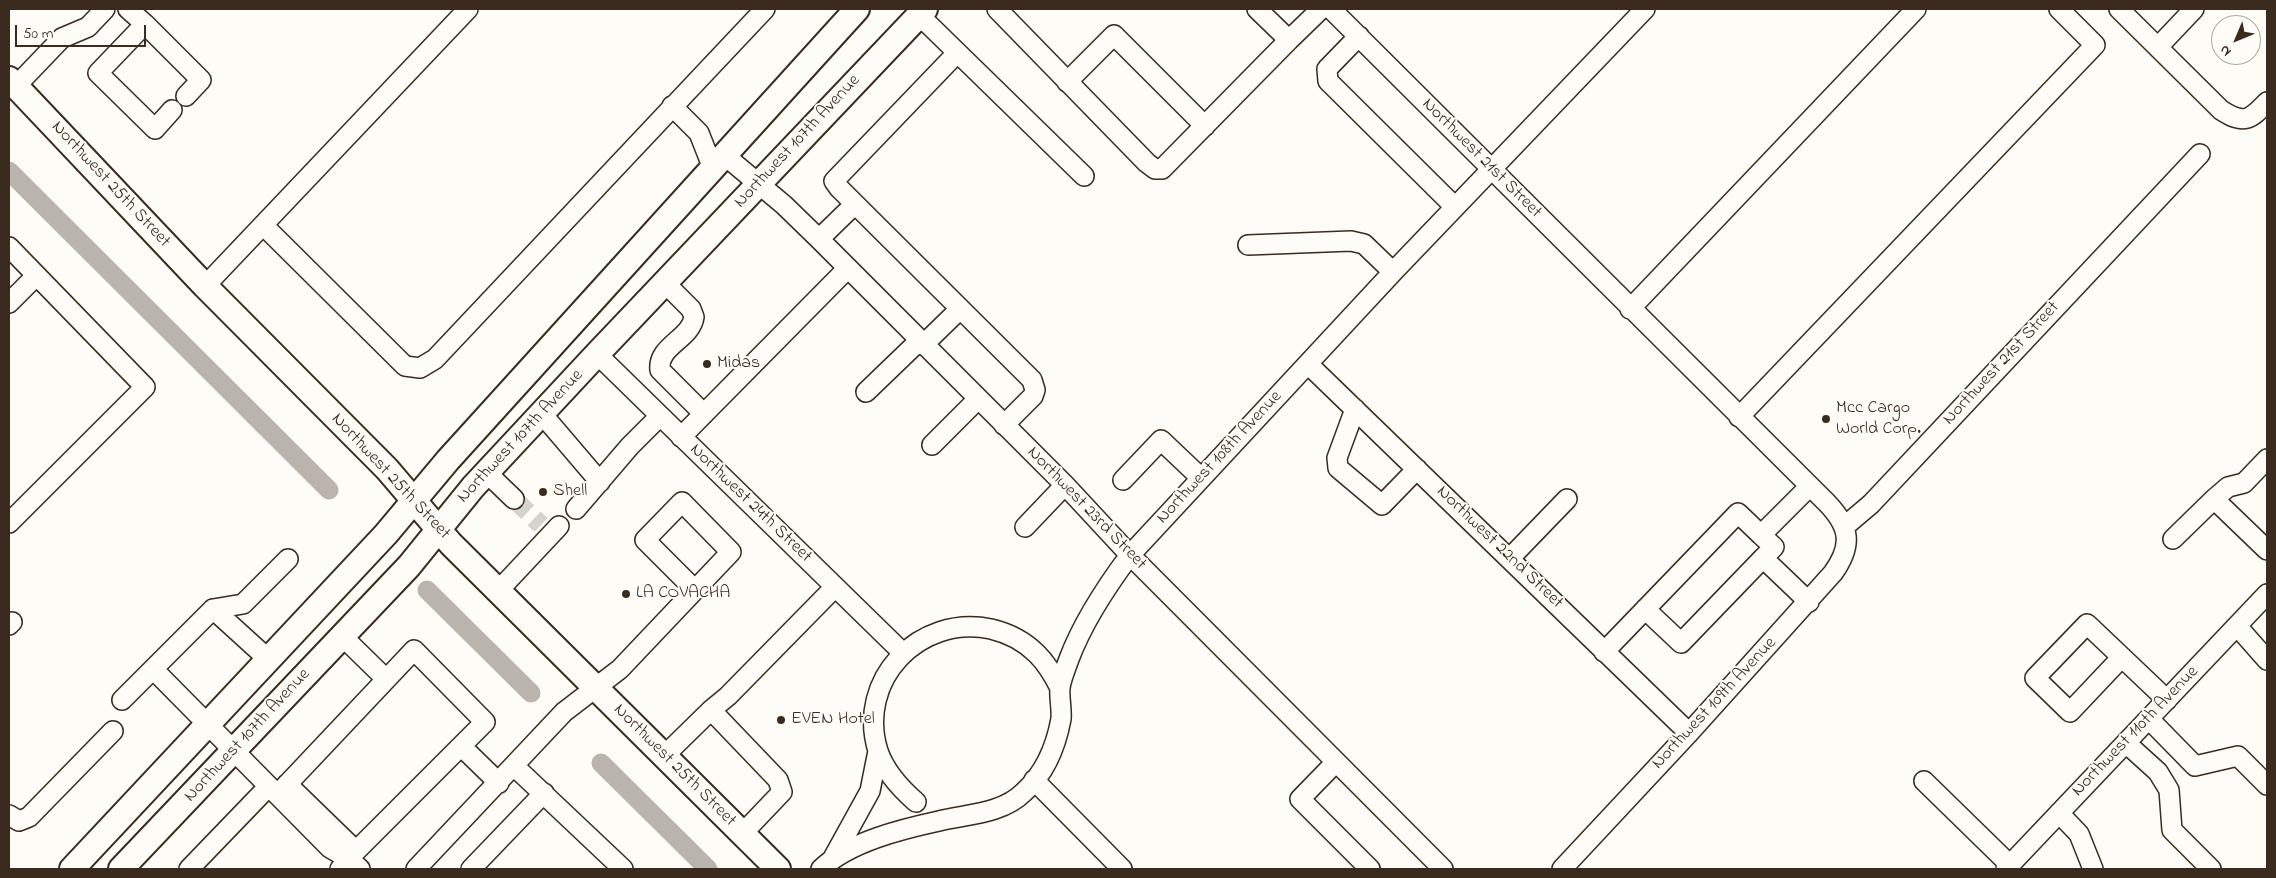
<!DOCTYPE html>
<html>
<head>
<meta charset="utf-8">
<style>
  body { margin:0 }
  #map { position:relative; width:2276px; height:878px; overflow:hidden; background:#fdfcf7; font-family:"Indie Flower",sans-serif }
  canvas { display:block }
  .frame { position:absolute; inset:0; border:10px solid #3b2a1e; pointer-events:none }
  .north { position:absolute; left:2211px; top:15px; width:50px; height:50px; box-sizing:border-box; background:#fdfcf7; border:1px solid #afa8a0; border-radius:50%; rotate:225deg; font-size:14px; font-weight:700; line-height:20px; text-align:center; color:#3b2a1e }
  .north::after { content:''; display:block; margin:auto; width:18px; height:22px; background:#3b2a1e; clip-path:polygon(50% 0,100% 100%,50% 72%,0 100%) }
  .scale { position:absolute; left:15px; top:25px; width:131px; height:22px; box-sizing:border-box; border:2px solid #3b2a1e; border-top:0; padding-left:6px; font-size:15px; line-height:18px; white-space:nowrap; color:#3b2a1e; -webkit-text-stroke:4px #fdfcf7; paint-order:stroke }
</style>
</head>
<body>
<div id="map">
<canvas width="2276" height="878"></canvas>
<div class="frame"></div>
<div class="north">N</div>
<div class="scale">50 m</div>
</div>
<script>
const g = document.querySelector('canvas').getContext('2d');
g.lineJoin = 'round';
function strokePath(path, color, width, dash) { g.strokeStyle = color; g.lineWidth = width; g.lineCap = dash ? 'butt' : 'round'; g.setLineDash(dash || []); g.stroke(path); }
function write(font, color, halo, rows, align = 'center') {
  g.font = font + ' "Indie Flower",sans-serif'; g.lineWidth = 4; g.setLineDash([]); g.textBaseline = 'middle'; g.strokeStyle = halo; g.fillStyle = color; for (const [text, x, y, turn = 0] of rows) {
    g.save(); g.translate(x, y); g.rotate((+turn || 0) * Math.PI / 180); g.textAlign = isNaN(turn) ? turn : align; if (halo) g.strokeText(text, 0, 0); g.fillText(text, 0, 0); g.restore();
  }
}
const canal = new Path2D(`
  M9,171L329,490
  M427,590L531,693
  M601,763L708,869`);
const minorTunnel = new Path2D(`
  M514,499L541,525`);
const minor = new Path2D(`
  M128,9L145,24L98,73L155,129L172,110
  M997,9L1147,163L1155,169H1162L1289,40L1257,9
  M1331,9L1827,503C1850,527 1853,545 1833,573L1689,733L1562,869
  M2119,9L2221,110C2244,125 2250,120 2267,102
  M919,15L1084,176
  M145,24L201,80L186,96
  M1359,36L1327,69L1328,81L1455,207
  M1289,40L1321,9
  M2158,47L2194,9
  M957,53L834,181L839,188L1032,380L1035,390L1033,396L1004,425
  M1067,82L1114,35L1205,126
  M16,86L62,38L88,27L105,9
  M672,106L699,133L712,166
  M723,154L784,205L819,239L1065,485L1130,555L1443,869
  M263,225L405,366L420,368L435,359L765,9
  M819,239L855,204
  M1248,245L1351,241L1364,244L1393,272
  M9,247L145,387L9,523
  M665,283L691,309L694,317C691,339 657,346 660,370L704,414
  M205,286L468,9
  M9,303L36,276
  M1630,309L1916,9
  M923,345L960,309
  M597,354L903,653
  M1308,364L1689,733
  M866,392L919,341
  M1355,409L1337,458L1338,468L1382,505L1417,469
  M542,414L600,482
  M1739,417L2095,45L2059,9
  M681,437L848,268
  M932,445L978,399
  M487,473L514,499
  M1123,480L1161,440L1201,478
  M2214,499L2228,487L2244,483L2267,459
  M576,509L630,446L660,416
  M1845,526L1871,504L2200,154
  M1025,527L1065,485
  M1761,535L1774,547L1763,558L1809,602
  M2173,539L2214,499L2267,550
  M1510,558L1567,499
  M498,591L559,526
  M213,609L268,659
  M1645,609L1681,643L1763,558
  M9,625L12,622
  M2237,626L2267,660
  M342,636L386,679
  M1604,652L1738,513L1761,535L1810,486
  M2122,657L2070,712L2035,678L2087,624L2167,700
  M153,669L330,848L349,859L360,869
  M122,700L213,609L243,604L288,559
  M711,710L728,696L835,587
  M2149,719L2195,766L2238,756L2267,785
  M2126,743L2158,772L2169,790L2172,830L2211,869
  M664,756L711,710L778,780L782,792L742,834
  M1336,762L1300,799L1370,869
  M514,766L623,869
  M1034,780L1122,869
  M1924,781L2010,865
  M287,784L356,851
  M278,794L414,650L485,722L461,746L499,783
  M916,802C900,788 885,772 878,751C856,680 919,614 991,629C1008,633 1025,642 1037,654C1047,664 1054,676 1060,688
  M2059,813L2079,834L2093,869
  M9,815L19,821L29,817L113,731
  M833,858L870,791L878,751
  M189,869L269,786
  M340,869L356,851L461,746
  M416,869L564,712L620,669L731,552L682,502L645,540L694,589
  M471,869L544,793
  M821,869C849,842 902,829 939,821C968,814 1002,814 1024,792C1045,773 1056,746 1061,719C1062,709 1059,698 1060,688C1061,679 1066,668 1069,659C1083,622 1106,587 1130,555L1393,272L1645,9
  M2006,869L2267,594`);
const major = new Path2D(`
  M9,79L205,286L387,469L451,544L778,869
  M72,869L386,534L448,460L857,9
  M121,869L409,566L473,487L597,354L925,9`);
const markers = [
  [707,364,5,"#3b2a1e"],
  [1826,419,5,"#3b2a1e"],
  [543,492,5,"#3b2a1e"],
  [626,594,5,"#3b2a1e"],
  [781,720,5,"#3b2a1e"]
];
const streetNames = [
  ["Northwest 107th Avenue",798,142,-47],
  ["Northwest 21st Street",1481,159,45],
  ["Northwest 25th Street",110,185,47],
  ["Northwest 21st Street",2002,364,-47],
  ["Northwest 107th Avenue",521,437,-47],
  ["Northwest 108th Avenue",1220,458,-47],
  ["Northwest 25th Street",390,477,47],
  ["Northwest 24th Street",750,504,44],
  ["Northwest 23rd Street",1086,509,46],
  ["Northwest 22nd Street",1499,548,44],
  ["Northwest 109th Avenue",1715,704,-47],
  ["Northwest 110th Avenue",2136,732,-46],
  ["Northwest 107th Avenue",248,736,-47],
  ["Northwest 25th Street",674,766,45]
];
const poiNames = [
  ["Midas",717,364],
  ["Mcc Cargo",1836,409],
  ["World Corp.",1836,430],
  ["Shell",553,492],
  ["LA COVACHA",636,594],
  ["EVEN Hotel",791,720]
];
strokePath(canal, '#bbb4ad', 19);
strokePath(minorTunnel, '#d6d2cc', 19, [19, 9]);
strokePath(minor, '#3b2a1e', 22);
strokePath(major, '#3b2a1e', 28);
strokePath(minor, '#fdfcf7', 19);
strokePath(major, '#fdfcf7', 24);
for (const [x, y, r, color] of markers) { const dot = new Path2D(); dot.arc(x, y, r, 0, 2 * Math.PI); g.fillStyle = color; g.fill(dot); strokePath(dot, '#fdfcf7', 2); }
write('18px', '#3b2a1e', '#fdfcf7', streetNames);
write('18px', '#3b2a1e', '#fdfcf7', poiNames, 'left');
</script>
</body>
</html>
